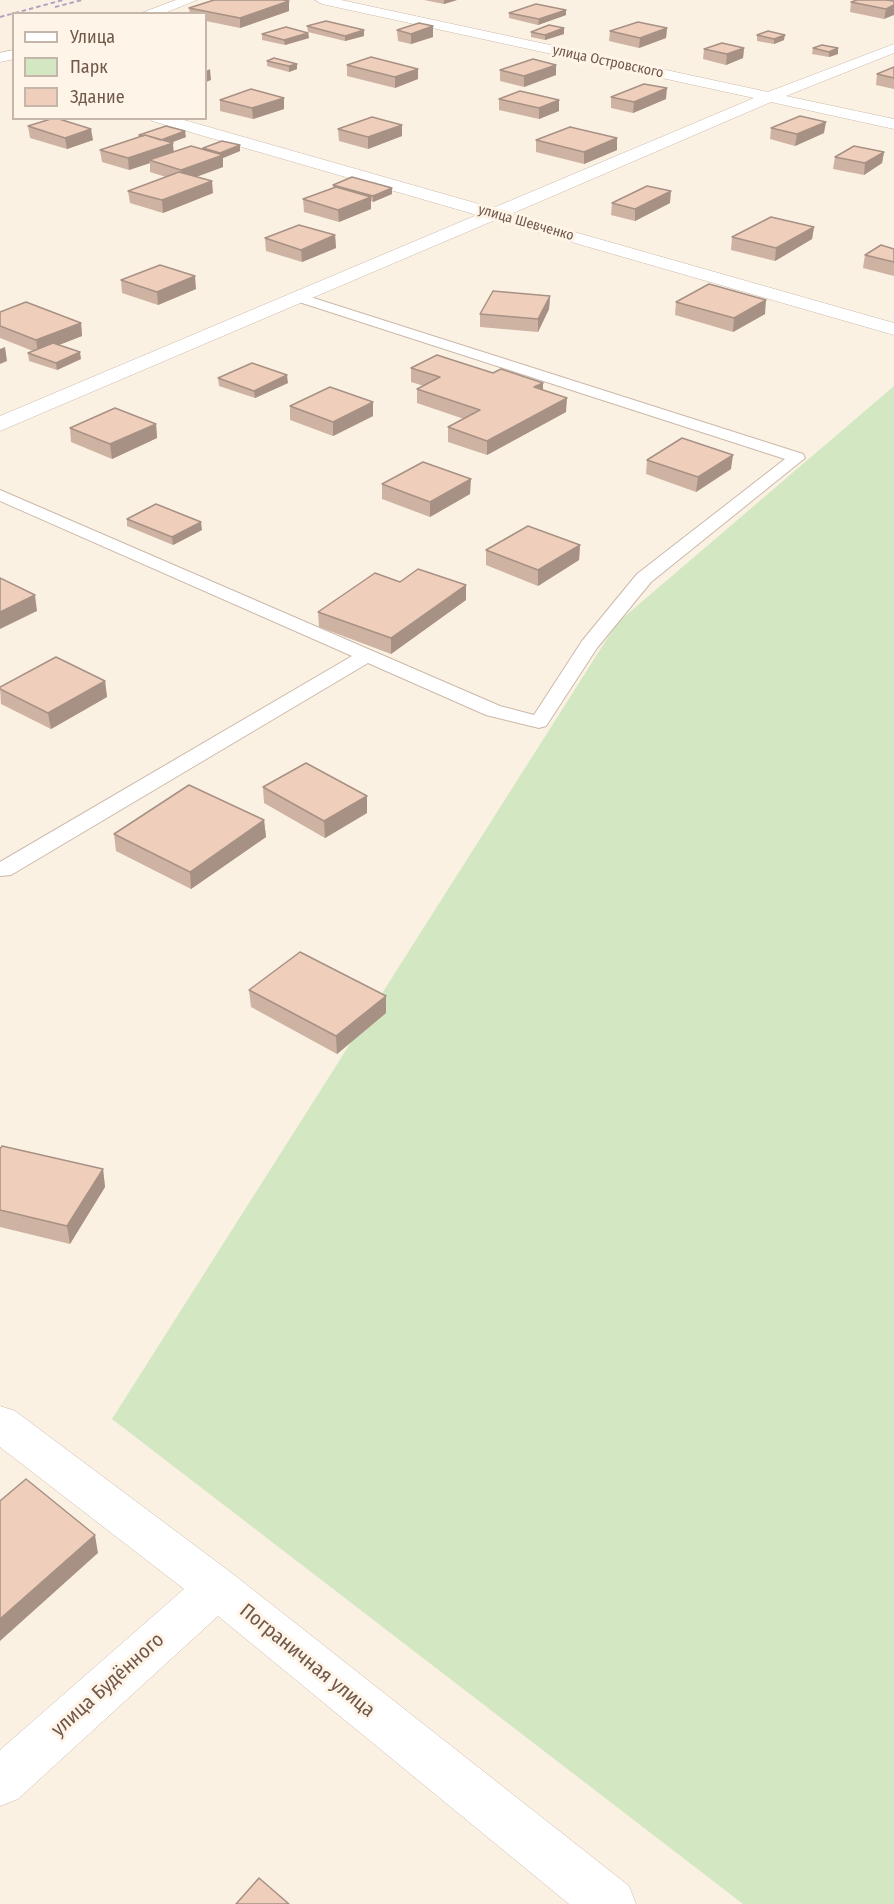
<!DOCTYPE html>
<html>
<head>
<meta charset="utf-8">
<style>
  body { margin:0 }
  #map { position:relative; width:894px; height:1904px; overflow:hidden; background:#fbf1e3; font-family:"Fira Sans Condensed",sans-serif }
  canvas { display:block }
  .legend { position:absolute; left:12px; top:12px; width:195px; height:108px; box-sizing:border-box; background:#fef5e8; border:2px solid #c6b6a9; margin:0; padding:8px 10px; list-style:none; font-size:18px; color:#71584a }
  .legend li { display:flex; align-items:center; gap:12px; height:30px }
  .legend b { width:30px; border:2px solid #c6b6a9 }
</style>
</head>
<body>
<div id="map">
<canvas width="894" height="1904"></canvas>
<ul class="legend">
<li><b style="height:8px;background:#fff"></b>Улица</li>
<li><b style="height:16px;background:#d2e7c2"></b>Парк</li>
<li><b style="height:16px;background:#efcfbc"></b>Здание</li>
</ul>
</div>
<script>
const g = document.querySelector('canvas').getContext('2d');
g.lineJoin = 'round';
function paint(path, color) { g.fillStyle = color; g.fill(path, 'evenodd'); }
function strokePath(path, color, width, dash) { g.strokeStyle = color; g.lineWidth = width; g.lineCap = dash ? 'butt' : 'round'; g.setLineDash(dash || []); g.stroke(path); }
function write(font, color, halo, rows, align = 'center') {
  g.font = font + ' "Fira Sans Condensed",sans-serif'; g.lineWidth = 6; g.setLineDash([]); g.textBaseline = 'middle'; g.strokeStyle = halo; g.fillStyle = color; for (const [text, x, y, turn = 0] of rows) {
    g.save(); g.translate(x, y); g.rotate((+turn || 0) * Math.PI / 180); g.textAlign = isNaN(turn) ? turn : align; if (halo) g.strokeText(text, 0, 0); g.fillText(text, 0, 0); g.restore();
  }
}
const green = new Path2D(`
  M894,386V1904H743L112,1419L617,623Z`);
const service = new Path2D(`
  M304,295L803,454L805,458L651,582L597,648L546,726L539,728L486,715L368,663L11,875L0,876V862L352,656L0,501V490L500,706L534,715L582,641L637,574L785,459L299,302L297,299Z`);
const minor = new Path2D(`
  M176,0H197L162,14H139Z
  M315,0H341L768,92L894,44V53L786,96L894,119V129L771,102L511,214L894,323V335L495,220L0,431V416L477,215L152,121L150,118H177L493,208L754,98L322,4Z
  M14,50V59L0,62V53Z
  M0,1406L15,1411L233,1574L629,1886L636,1904H569L218,1616L18,1799L0,1806V1750L184,1589L0,1447Z`);
const rail = new Path2D(`
  M55,7L82,0
  M0,17L63,0`);
const wall = new Path2D(`
  M424,0H457L444,4Z
  M289,1V11L240,28L206,21V14H190L189,8Z
  M894,1L884,19L850,12L851,2Z
  M509,13L566,15L538,25L509,18Z
  M307,26L364,36L345,41L308,32Z
  M564,28V34L545,40L531,37V32Z
  M667,28L666,38L639,48L609,41L610,31Z
  M397,30L433,37L411,44L398,41Z
  M308,33L309,38L285,45L262,40V34Z
  M757,35L784,40L774,44L757,41Z
  M744,48L743,58L726,65L703,59L704,49Z
  M813,48H838V54L829,57L812,54Z
  M267,61L297,64V69L289,72L267,66Z
  M347,65L418,69V79L395,88L347,76Z
  M556,65V75L524,87L500,81V70Z
  M894,67V89L876,85L877,74Z
  M611,97L666,99L633,113L611,108Z
  M284,98V109L253,119L220,111V100Z
  M499,99L559,111L539,119L499,110Z
  M28,126L93,140L67,149L30,138Z
  M771,128L824,133L795,146L770,139Z
  M338,129L402,136L368,149L339,141Z
  M139,135L186,137L171,143L173,152L240,145V151L223,158V167L196,177L213,193L163,213L130,203L128,191L166,177L150,172V163L129,170L102,162L100,150L139,137Z
  M536,140L617,150L584,164L536,152Z
  M884,152L882,163L864,175L833,169L835,157Z
  M333,185L392,194L373,202L371,201V209L339,222L304,212L303,199L333,188Z
  M612,203H670L635,221L611,215Z
  M814,227L812,239L775,261L731,250L732,237Z
  M335,235L336,248L302,262L266,251L265,238Z
  M894,249V276L863,268L865,255Z
  M121,280L196,289L158,305L122,293Z
  M550,296L549,309L538,332L480,327V314Z
  M676,302L765,314L733,332L675,315Z
  M0,312L81,323L82,336L59,345L81,359L57,370L29,361L28,353L33,351L0,338Z
  M411,368L493,373L543,383V390L566,412L487,455L448,442V427L464,419L417,403V389L424,386L411,382Z
  M218,378L288,383L255,398L219,386Z
  M373,402V416L333,436L290,420V406Z
  M156,424L157,438L112,459L71,442L70,428Z
  M647,460L731,469L696,492L646,474Z
  M382,484L470,494L430,517L382,499Z
  M127,519L202,530L173,545L127,526Z
  M580,545L579,560L538,586L486,565V550Z
  M400,582L466,585V600L391,654L319,627L318,612Z
  M105,681L107,697L51,729L1,704L0,687Z
  M263,787L367,796V813L325,838L264,803Z
  M264,820L266,837L191,889L116,851L114,834Z
  M249,990L386,996V1013L337,1054L251,1007Z
  M0,1149L103,1169L105,1187L70,1244L0,1227Z`);
const shadedWall = new Path2D(`
  M444,0H457L444,4Z
  M289,1V11L240,28V18Z
  M894,5V15L884,19L886,9Z
  M566,10V15L538,25L539,19Z
  M433,26V37L411,44V34Z
  M564,28V34L545,40V35Z
  M667,28L666,38L639,48L640,38Z
  M364,30V36L345,41V36Z
  M308,33L309,38L285,45L284,40Z
  M785,35L784,40L774,44V39Z
  M744,48L743,58L726,65L727,54Z
  M838,48V54L829,57V52Z
  M297,64V69L289,72V66Z
  M556,65V75L524,87V76Z
  M210,69L211,80L206,82V71Z
  M418,69V79L395,88V77Z
  M667,88L666,99L633,113L634,102Z
  M284,98V109L253,119L252,108Z
  M559,100V111L539,119V108Z
  M826,122L824,133L795,146L797,134Z
  M402,125V136L368,149V137Z
  M91,129L93,140L67,149L65,138Z
  M185,131L186,137L159,147L158,141Z
  M617,138V150L584,164V152Z
  M173,143L174,155L149,160L150,163L129,170L128,158Z
  M240,145V151L223,158V167L182,182L181,170L220,156V153Z
  M884,152L882,163L864,175L865,163Z
  M212,181L213,193L163,213L162,200Z
  M392,188V194L373,202V196Z
  M671,191L670,203L635,221V209Z
  M371,197V209L339,222L338,210Z
  M814,227L812,239L775,261L776,248Z
  M335,235L336,248L302,262L301,250Z
  M195,276L196,289L158,305L157,292Z
  M550,296L549,309L538,332V319Z
  M766,300L765,314L733,332L734,318Z
  M81,323L82,336L38,353L36,340Z
  M5,347L7,361L0,364V349Z
  M80,352L81,359L57,370L56,363Z
  M287,375L288,383L255,398L254,391Z
  M543,383V397L534,387Z
  M567,398L566,412L487,455V441Z
  M373,402V416L333,436V422Z
  M156,424L157,438L112,459L110,444Z
  M733,455L731,469L696,492L698,477Z
  M471,479L470,494L430,517V502Z
  M201,522L202,530L173,545L172,537Z
  M580,545L579,560L538,586V570Z
  M466,585V600L391,654V638Z
  M35,595L37,611L0,629V612Z
  M105,681L107,697L51,729L48,713Z
  M367,796V813L325,838L324,821Z
  M264,820L266,837L191,889L190,872Z
  M386,996V1013L337,1054L336,1036Z
  M103,1169L105,1187L70,1244L67,1226Z
  M95,1535L98,1553L0,1641V1619Z`);
const building = new Path2D(`
  M214,0H283L289,1L240,18L189,8Z
  M857,0H886L894,1V5L886,9L851,2Z
  M536,4L566,10L539,19L509,13Z
  M326,21L364,30L345,36L307,26Z
  M638,22L667,28L640,38L610,31Z
  M419,23L433,26L411,34L397,30Z
  M549,25L564,28L545,35L531,32Z
  M286,27L308,33L284,40L262,34Z
  M768,31L785,35L774,39L757,35Z
  M722,43L744,48L727,54L704,49Z
  M822,45L838,48L829,52L813,48Z
  M371,57L418,69L395,77L347,65Z
  M274,58L297,64L289,66L267,61Z
  M533,59L556,65L524,76L500,70Z
  M894,67V78L877,74Z
  M644,84L667,88L634,102L611,97Z
  M251,89L284,98L252,108L220,100Z
  M520,91L559,100L539,108L499,99Z
  M800,116L826,122L797,134L771,128Z
  M372,117L402,125L368,137L338,129Z
  M54,118H56L91,129L65,138L28,126Z
  M166,126L185,131L161,140L145,135L143,136L139,135Z
  M570,127L617,138L584,152L536,140Z
  M145,135L173,143L128,158L100,150Z
  M222,141L240,145L220,153L203,148Z
  M191,146L223,155L181,170L149,160Z
  M854,146L884,152L865,163L835,157Z
  M179,172L212,181L162,200L128,191Z
  M352,177L392,188L373,196L333,185Z
  M647,186L671,191L635,209L612,203Z
  M336,187L371,197L338,210L303,199Z
  M771,217L814,227L776,248L732,237Z
  M299,225L335,235L301,250L265,238Z
  M881,245L894,249V262L865,255Z
  M160,265L195,276L157,292L121,280Z
  M709,284L766,300L734,318L676,302Z
  M493,291L550,296L538,319L480,314Z
  M26,302L81,323L36,340L0,326V312Z
  M53,343L80,352L56,363L28,353Z
  M437,355L493,373L501,369L543,383L534,387L567,398L487,441L448,427L480,410L417,389L440,377L411,368Z
  M252,363L287,375L254,391L218,378Z
  M330,387L373,402L333,422L290,406Z
  M115,408L156,424L110,444L70,428Z
  M682,438L733,455L698,477L647,460Z
  M423,462L471,479L430,502L382,484Z
  M156,504L201,522L172,537L127,519Z
  M528,526L580,545L538,570L486,550Z
  M418,569L466,585L391,638L318,612L375,573L400,582Z
  M0,578L35,595L0,612Z
  M56,657L105,681L48,713L0,689V687Z
  M306,763L367,796L324,821L263,787Z
  M189,785L264,820L190,872L114,834Z
  M300,952L386,996L336,1036L249,990Z
  M2,1146L103,1169L67,1226L0,1210V1149Z
  M26,1479L95,1535L0,1619V1501Z
  M259,1878L289,1904H236Z`);
const farStreetnames = [
  ["улица Островского",608,62,12],
  ["улица Шевченко",526,223,16]
];
const nearStreetnames = [
  ["Пограничная улица",307,1661,39],
  ["улица Будённого",108,1685,-42]
];
paint(green, '#d2e7c2');
strokePath(service, '#cbb9aa', 2);
strokePath(minor, '#cbb9aa', 1);
paint(service, '#fff');
paint(minor, '#fff');
strokePath(rail, '#b4a2c3', 2, [4.5, 3]);
paint(wall, '#ceb2a2');
paint(shadedWall, '#a79184');
paint(building, '#efcfbc');
strokePath(building, '#a79184', 1.5);
write('14px', '#71584a', '#fef5e8', farStreetnames);
write('20px', '#71584a', '#fef5e8', nearStreetnames);
</script>
</body>
</html>
